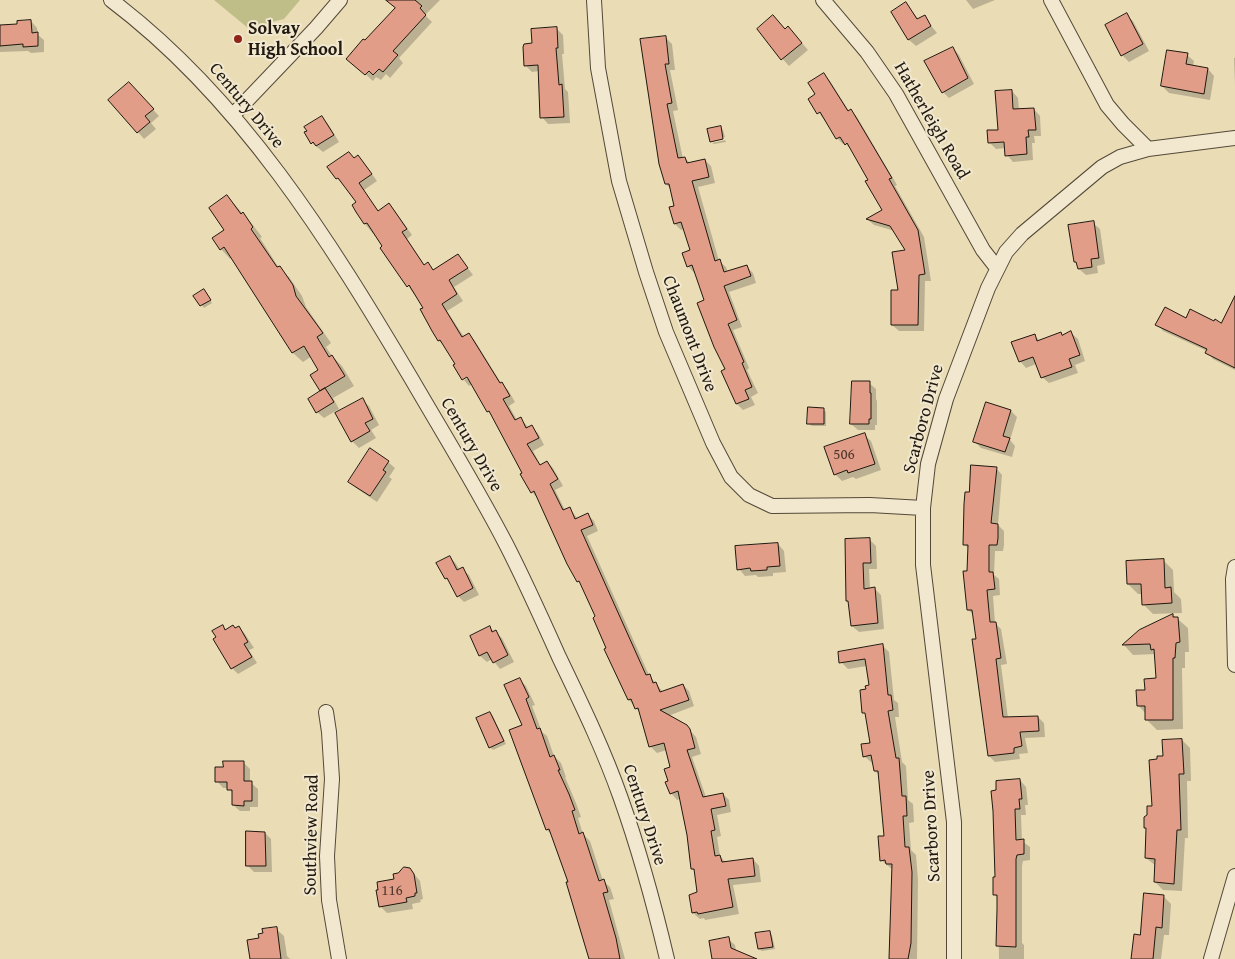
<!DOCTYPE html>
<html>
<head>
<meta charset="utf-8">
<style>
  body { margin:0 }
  canvas { display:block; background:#eadcb5 }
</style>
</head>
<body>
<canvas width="1235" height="959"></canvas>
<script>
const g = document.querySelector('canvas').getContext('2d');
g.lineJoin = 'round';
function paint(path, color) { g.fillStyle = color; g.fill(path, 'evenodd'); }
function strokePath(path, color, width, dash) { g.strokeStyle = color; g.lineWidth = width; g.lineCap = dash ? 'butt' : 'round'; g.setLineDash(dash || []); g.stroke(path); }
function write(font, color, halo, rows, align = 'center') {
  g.font = font + ' "Gentium Book Plus",serif'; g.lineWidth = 4; g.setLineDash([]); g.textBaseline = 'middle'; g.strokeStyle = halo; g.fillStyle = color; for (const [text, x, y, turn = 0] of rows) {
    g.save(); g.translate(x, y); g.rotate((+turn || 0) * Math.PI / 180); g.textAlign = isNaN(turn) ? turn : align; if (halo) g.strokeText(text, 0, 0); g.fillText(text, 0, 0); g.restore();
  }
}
const green = new Path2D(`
  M214,0H300L284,19L248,28Z`);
const shadow = new Path2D(`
  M399,0H440L425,15L432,22L399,58L403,63L390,78L386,74L381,80L376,77L373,81L355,65L365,42L396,8Z
  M966,0H995L973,9Z
  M906,3L919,20L924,17L937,33L916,46L909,40L892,12Z
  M1126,15L1133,21L1149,51L1129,62L1122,55L1107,26Z
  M31,21L37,28L38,35L44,40V52L31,53L28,51L0,52V26L18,25Z
  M556,28L563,35L564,54H562L565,89L568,92L570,123L548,124L542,117L539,71L532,72L526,66L533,44Z
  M785,30L794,34L808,50L789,66L769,44Z
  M665,37L672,44L675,70H670L678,110L673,111L683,159L685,158L690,163L705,160L711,166L715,183L698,187L719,261L726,267L728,273L746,266L753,273L756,283L729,292L742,327L733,330L749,368L747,370L758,393L751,397L755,405L743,410L737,404L722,371L727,369L705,301L696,272L694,273L688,266L691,251L685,229L681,230L675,224L670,208L675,207L671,189L666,184L660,164Z
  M953,48L959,55L974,84L949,98L943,92Z
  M1187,55L1194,61L1193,66L1208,69L1214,76L1210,100L1169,93L1162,86Z
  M1234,58H1235V85Z
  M824,75L830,81L849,111L851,110L857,117L897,185L895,186L924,237L931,281H925L924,331H899L892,325L907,251L895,231L874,225L868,220L884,211L870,180L852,151L845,143L843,144L837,138L810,100L817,95Z
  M129,84L159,116L151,123L156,129L144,139L110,100Z
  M1012,91L1018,98L1019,110L1034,109L1040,116L1041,136H1034L1035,143H1032L1033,160L1013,162L1007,155L1006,148L996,149L989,142L999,131Z
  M322,117L328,124L339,142L323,152L312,143Z
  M720,127L723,130L725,137L711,140Z
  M725,140L726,142L714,144L712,143Z
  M354,159L364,163L377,181L364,190L379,212L389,205L395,211L412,235L407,239L425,266L428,264L434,271L458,255L473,275L454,287L463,301L447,311L464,337L469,334L475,341L501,383L508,390L515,402L509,406L517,420L520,418L529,428L531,427L538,433L544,445L533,451L541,466L547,462L553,468L563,486L555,490L565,510L569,508L578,519L588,515L594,521L598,531L587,536L649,675L663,692L683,685L689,691L694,706L668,716L686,726L696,737L701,754L692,757L706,797L723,794L729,800L731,812L717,815L721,836L717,837L720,856L726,863L753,859L759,866L761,882L733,885L739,914L705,920L704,918L700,919L693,913L698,893L696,872L692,869L688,835L681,798L677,800L671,793L670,782L672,768L667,750L657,753L650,746L641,714L629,700L597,617L583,586L578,581L538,499L532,492L524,473L493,416L488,411L472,384L469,386L464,380L473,375L457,365L446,347L439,341L422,310L424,308L408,286L384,247L365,224L358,203L344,184L343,185L337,178Z
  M227,196L252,224L262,237L260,238L279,268L289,277L302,296L306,307L331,343L326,347L332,356L342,366L354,386L333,398L339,409L324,418L317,412L322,392L321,390L320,371L312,356L303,362L293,353L232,257L230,259L221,249L226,231Z
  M1093,223L1100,229L1105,264L1097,266L1098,273L1086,275L1079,269Z
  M206,293L212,303L204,308L195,296Z
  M1186,319L1235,326V370L1213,359L1207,351L1163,331L1157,324Z
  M1071,333L1078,339L1085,361L1075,365L1078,373L1049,383L1042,377L1036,364L1026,368L1020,361L1034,335L1040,341Z
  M869,383L876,389V399L877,401V425H875V430H858L851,424Z
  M362,400L369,406L379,425L371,430L376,438L359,448L352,441Z
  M987,403L1011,411L1017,417L1010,440L1015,446L1012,457L981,448L975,442Z
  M823,409L826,412V426H812L809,424Z
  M864,435L871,441L881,470L856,479L853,477L842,481L835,474Z
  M370,450L388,462L395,468L389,477L392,479L377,502L356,488L349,482Z
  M996,468L1002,475L998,525L1004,531V545L1003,551H995L994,575L999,579L1000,595L993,596L995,623L1001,629L1007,664L1001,665L1008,718L1038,717L1044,723L1045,737L1025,738L1028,753L1019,754L1020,759L995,762L989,756L977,640L974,615L968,610L969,549L964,544L970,493Z
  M870,540L876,546L877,569H869L870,589H875L881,595L884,629L859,632L852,626L849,603L847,600Z
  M778,544L784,551L786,572L773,573V576L758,577L756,575L745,576L739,569Z
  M450,557L456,564L460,570L462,569L469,575L479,595L464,602L458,596L452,585L446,578Z
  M1163,560L1173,570L1174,592L1181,599L1182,613L1153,614L1143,604L1142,594H1138L1128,584Z
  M1173,615L1188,628L1189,652H1185V668H1182L1183,729L1157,730L1147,720L1146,714L1138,705L1146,692L1157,679L1156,654L1133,655L1124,645L1139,631Z
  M222,627L226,631L239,627L245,634L254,648L249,650L257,663L238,674L232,668Z
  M490,628L502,638L514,662L500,669L492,659L487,662L480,656L471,637Z
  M882,645L889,652L894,700L898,703L899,717H895L902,762L906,766L908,800L913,804L914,822L909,823L911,850L916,855L918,880L917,959H890L893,870L881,860L885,837L880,776L875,771L874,763H872L864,756L871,744L866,715L864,712L867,691L870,686L867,666L848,669L841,662Z
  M519,679L526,686L535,705L532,706L542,732L547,736L554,756L561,763L566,777H565L576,803L581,817L578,818L583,834L590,841L603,881L610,887L614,899L609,900L625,959H591L570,882L553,836L547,830L511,731L524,726Z
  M490,713L493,716L506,744L493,750L490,747Z
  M1182,740L1190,748L1191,781H1187L1188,838H1185L1182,891L1163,890L1155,882L1156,866L1146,858L1148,830L1145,827L1153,808L1164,757Z
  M243,762L250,769V782L258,789V807H250V811H240L233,805V794L229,788H223L217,781Z
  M1020,780L1026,787L1028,805H1025L1026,815H1021L1022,841L1030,847V860L1023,861L1022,866V943L1024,945V959H999L998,898L995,895Z
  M265,833L271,839L272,872H254L247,865Z
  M410,869L420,881L423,899L420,900L421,902L412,904L413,909L387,913L380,906L396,880Z
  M1163,896L1171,904L1169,935H1164L1161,959H1132L1141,936Z
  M276,929L284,936L287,956L290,959H251L260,939Z
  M769,932L772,935L775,949L762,951L759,949Z
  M728,939L735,945L736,951L743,959H713Z`);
const building = new Path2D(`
  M386,0H415L422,6L420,8L426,15L393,51L398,55L383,72L379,69L373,75L369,71L365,75L346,59L363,39L365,40L395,8Z
  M906,2L917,19L925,15L931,26L908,40L891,12Z
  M1127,13L1143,44L1121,56L1105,25Z
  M773,15L785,29L788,26L802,43L781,60L757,29Z
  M31,20L32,33L38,32V46L23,47V44L0,46V25L17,24V21Z
  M557,27L558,48H556L559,85L562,84L564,117L540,118L538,65L524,66L523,47L524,44L532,43L531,29Z
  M666,36L669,64H665L672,103L667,104L678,158L685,157L687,163L705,159L709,177L692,181L715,261L720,259L724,272L747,265L751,276L724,286L737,320L728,324L744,362L742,363L752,387L745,390L749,399L736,404L721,371L725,369L714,347L697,303L704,300L692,265L687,267L682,253L690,250L681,222L674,224L669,207L674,206L669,184H665L659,164L640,39Z
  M953,47L968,78L942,93L924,61Z
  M1167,50L1188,53L1186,64L1208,68L1204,94L1161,86Z
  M824,73L848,111L851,109L860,124L892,178L889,179L918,230L925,274L919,275L918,325H891V290H898L892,252L905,250L890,226L866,219L882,210L865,181L868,180L847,143L845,145L840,137L836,139L820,112L817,114L808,99L815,94L808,83Z
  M129,82L154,109L145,116L150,122L137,133L108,100Z
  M1012,90L1013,109L1034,108L1036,130H1028L1029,137H1026L1027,154L1005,156L1004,142L988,143L987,130H998L995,91Z
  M322,116L334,135L316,146L313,142L311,144L304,132L307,131L304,127Z
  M721,126L723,139L710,142L707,129Z
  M349,152L354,158L358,155L372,174L359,183L378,211L389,203L407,229L402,232L424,265L428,262L433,270L458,254L468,268L449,280L457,294L442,304L462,337L469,333L500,383L502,382L510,396L503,399L515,420L521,417L526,428L532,425L539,438L527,444L540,465L547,461L558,479L550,484L563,510L570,507L575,519L588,513L593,525L581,530L646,675L650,674L653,683L656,682L660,692L683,684L689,700L660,710L687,725L690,729L695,748L687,750L703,797L723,793L726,806L711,809L715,830L711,831L715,856L720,855L722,862L753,858L755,876L728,879L733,907L698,914L697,912L692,913L689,895L697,892L694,869H691L687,835L678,791L670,794L665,782L668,781L664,769L670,767L664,743L649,747L638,708L635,709L631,699L628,700L604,649L606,648L593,618L595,616L579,581L577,582L567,564L534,491L531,493L520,474L522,473L489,411L487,412L467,377L462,380L453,365L455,364L440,340L438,341L432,331L420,309L423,308L409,285L407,287L380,248L382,246L367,223L364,224L356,212L352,205L356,202L338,178L336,179L327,167Z
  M227,195L241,214L243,212L253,227L251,229L277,267L280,266L293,285L296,296L323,333L317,337L329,357L332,355L345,376L320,391L310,375L318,370L304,346L292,353L224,247L220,250L212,238L224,230L209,208Z
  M1094,221L1099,258L1091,259L1092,267L1078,269L1076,262H1074L1068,225Z
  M204,289L211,300L200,306L193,296Z
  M1235,296V368L1205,353L1207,349L1155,325L1165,307L1186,318L1190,309L1214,321L1215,319L1221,323Z
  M1071,331L1080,355L1069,359L1072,367L1041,378L1033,357L1019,362L1011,342L1035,334L1037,341L1061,332L1062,335Z
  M852,381H870V393H871V419H869V424H850Z
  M325,388L334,402L316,413L308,399Z
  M363,398L373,419L365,423L370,431L351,442L335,413Z
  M986,402L1011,410L1003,436L1010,438L1005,452L973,442Z
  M808,407L824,408V424H807Z
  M865,433L875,464L848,473L847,470L834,475L824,447Z
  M370,448L389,461L383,470L386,472L370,496L348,482Z
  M971,465L997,467L991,523L998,524V538L997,545H989V572H993L995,589L987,590L990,622H996L1001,658L996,659L1003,717L1038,716L1039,731L1020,732L1022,746L1014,748V753L988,756L972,639H976L972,610H967L963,571H967L968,545H963L964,504L965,492H969Z
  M870,538L871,563H863L864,589L875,587L878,623L851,626L848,601H846L845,539Z
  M778,543L780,566L767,567V570L751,571L750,568L737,570L735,546Z
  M450,556L457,570L463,567L473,588L457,597L447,578L445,579L436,563Z
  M1164,559L1165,588L1171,587L1172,603L1142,605L1141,584H1127L1126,561Z
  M1173,614V617H1178L1180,642L1176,643L1175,658H1173V720H1145V706H1137L1136,690H1145L1144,679L1156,678L1154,649L1151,650L1150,644L1122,645L1139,630Z
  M223,625L225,630L233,625L235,628L239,626L248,642L244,644L252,657L231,669L213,639L216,637L212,631Z
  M490,626L492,632L496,630L508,655L493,663L487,652L479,656L470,636Z
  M883,644L888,695H891L893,710L888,711L896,758H899L902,796H906L907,816H903L905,847H909L912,872L911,943L908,959H889L892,864H886L885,860L880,861L878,836H884L878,771H874L871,755L863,757L861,744L870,743L865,713H862L860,690L866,689L865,686L869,685L865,659L839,663L838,652Z
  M520,678L529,697L526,699L537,729L540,728L550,757L554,755L560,770H558L569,794L575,810L572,811L579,834L583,832L599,881L604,879L608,892L603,893L616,938L620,959H589L566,882H568L549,829L546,830L509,730L522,725L504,685Z
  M490,712L504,741L489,748L476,718Z
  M1182,739L1184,774H1179L1181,830H1177L1174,884L1154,882L1155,859L1145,858L1146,828H1144V817L1147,815V806H1152L1149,760L1157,759V756H1163L1162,740Z
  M223,761H244V781H252V801H244V806L232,805V790H227V782H215V767H223Z
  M1020,779L1022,799H1019L1020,809H1015L1016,840L1024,839V854L1017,855L1016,859V947L996,946L997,909V895H993V877H995L993,811L991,791L996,790V781Z
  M246,831L265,832L266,866H246Z
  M404,867L410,868L414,874L417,893H415V896L406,898L407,902L379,907L376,890H378L377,882L394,879L393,874L398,873Z
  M1144,893L1164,895L1162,928L1156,927L1153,959H1131L1134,934L1140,935Z
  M277,927L281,959H250L247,940L259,938L258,934L263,933L262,929Z
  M770,931L773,947L758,949L755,933Z
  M729,937L731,948L757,959H712L709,941Z`);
const minor = new Path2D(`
  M111,0C241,98 329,240 411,378C443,433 477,488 506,544C525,581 542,619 559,657C581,703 603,748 620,796C639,849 654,904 667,959
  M594,0L598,68L619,181L646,272L666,332L713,443L731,477L749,495L772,506L870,505L923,508
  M823,0L867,52L896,94L983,250L997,268
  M1051,0L1107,105L1123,124L1148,149
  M233,115L316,28L340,0
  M1235,567L1233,579L1235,665
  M326,712L329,732L332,779L327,856L329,900L339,959
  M954,959V822L923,565V508L928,464L946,399L988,288L1006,252L1022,234L1102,167L1120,157L1148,149L1235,138
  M1211,959L1235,876`);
const markers = [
  [238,39,5,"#8f2418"]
];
const numberNames = [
  ["506",844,455],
  ["116",392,891]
];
const poiNames = [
  ["Solvay",248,29],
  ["High School",248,50]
];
const streetNames = [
  ["Century Drive",246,106,50],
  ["Hatherleigh Road",931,121,60],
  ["Chaumont Drive",689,334,69],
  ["Scarboro Drive",924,419,-75],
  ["Century Drive",471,445,60],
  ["Century Drive",644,815,72],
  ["Scarboro Drive",932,826,-93],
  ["Southview Road",312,835,-89]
];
paint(green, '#bfbe88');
paint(shadow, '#0003');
paint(building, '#e19d88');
strokePath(building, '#21180f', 1);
strokePath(minor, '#534938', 16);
strokePath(minor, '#f1e8cf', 14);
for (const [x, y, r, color] of markers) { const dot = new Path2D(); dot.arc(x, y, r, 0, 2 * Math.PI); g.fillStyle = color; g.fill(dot); strokePath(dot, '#f1e8cf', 2); }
write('15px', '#51392d', null, numberNames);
write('bold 18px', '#21180f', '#f1e8cf', poiNames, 'left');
write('18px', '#21180f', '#f1e8cf', streetNames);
</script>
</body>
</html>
